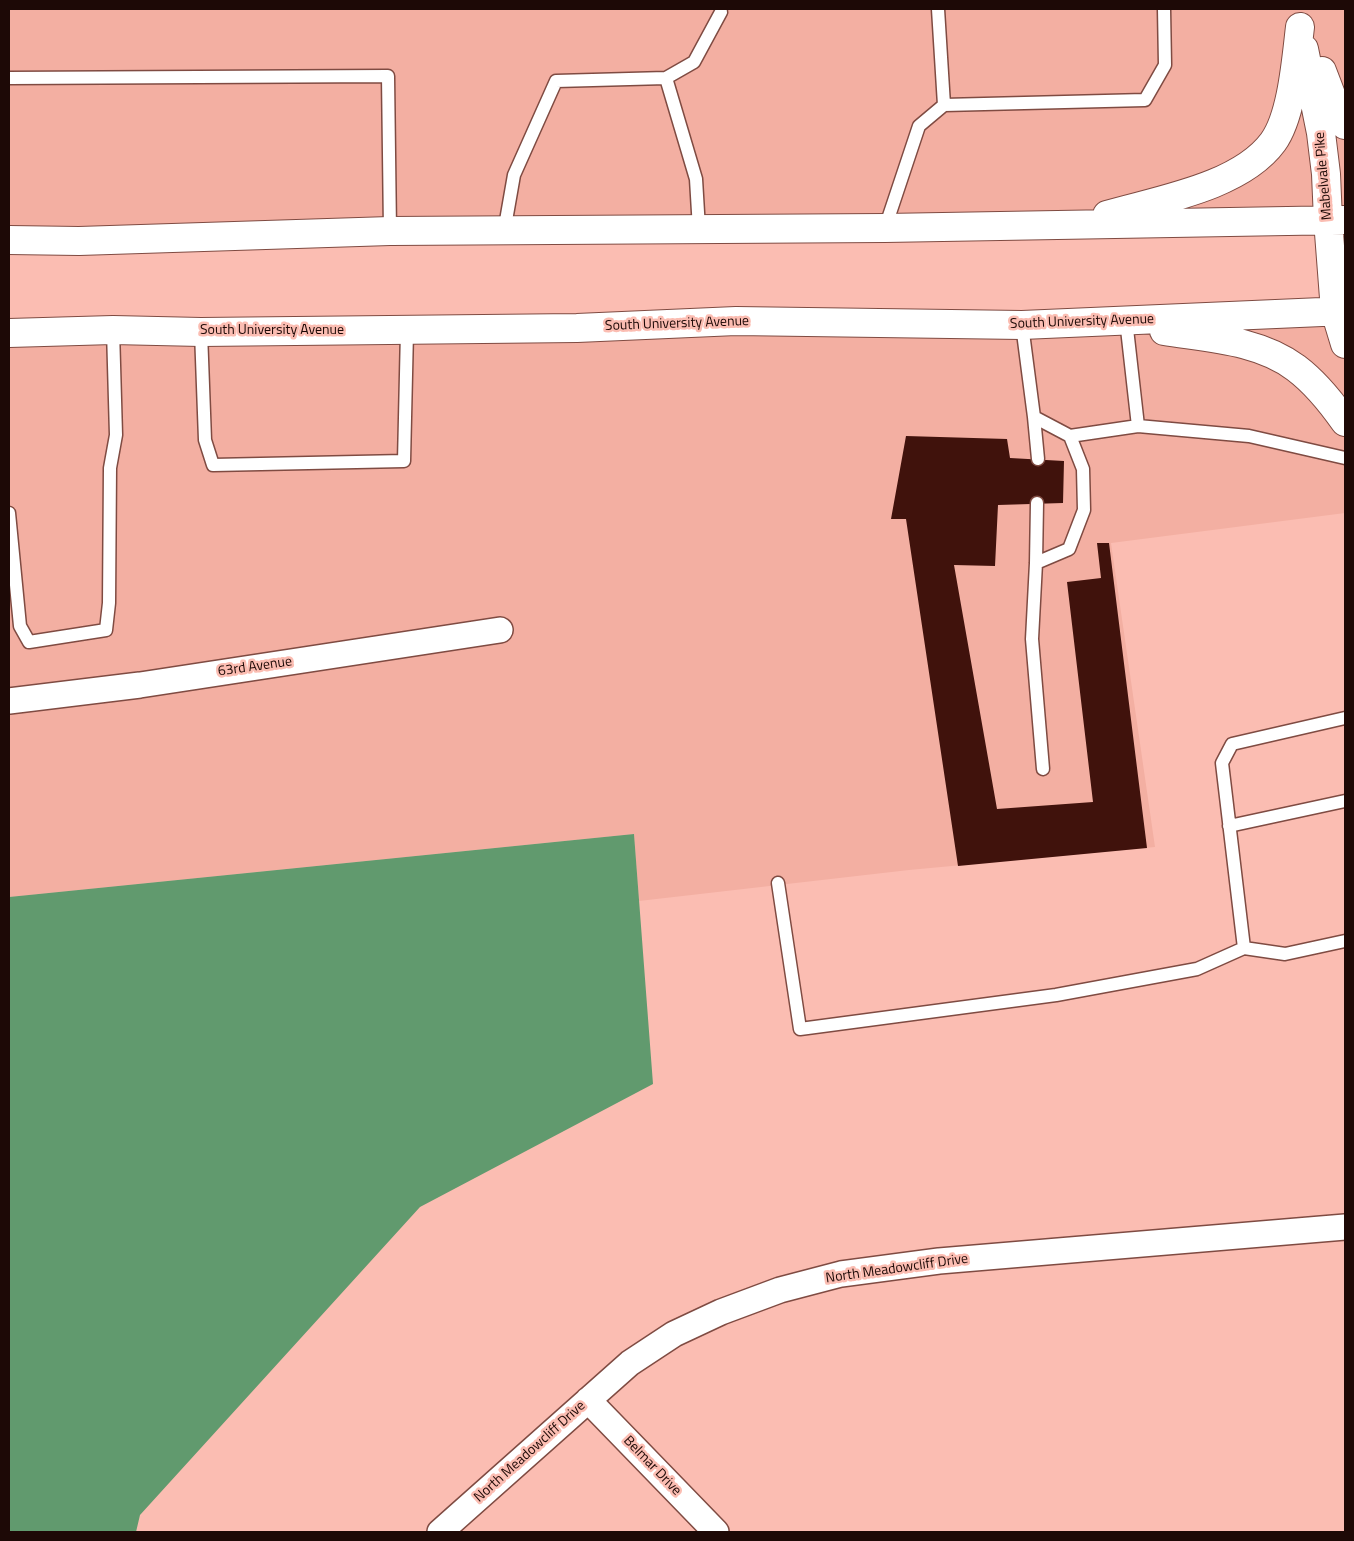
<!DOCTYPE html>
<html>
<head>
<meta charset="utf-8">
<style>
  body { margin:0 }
  #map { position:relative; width:1354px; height:1541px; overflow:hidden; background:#fbbdb2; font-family:"Titillium Web",sans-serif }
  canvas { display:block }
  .frame { position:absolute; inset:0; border:10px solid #1d0906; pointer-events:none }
</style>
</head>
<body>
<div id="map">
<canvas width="1354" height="1541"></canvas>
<div class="frame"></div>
</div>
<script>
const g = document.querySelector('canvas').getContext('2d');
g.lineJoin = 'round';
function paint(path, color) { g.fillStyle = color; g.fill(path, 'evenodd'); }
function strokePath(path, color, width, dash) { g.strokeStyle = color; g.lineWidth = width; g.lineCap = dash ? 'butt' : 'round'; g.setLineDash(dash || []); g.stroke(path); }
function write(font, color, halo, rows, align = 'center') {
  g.font = font + ' "Titillium Web",sans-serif'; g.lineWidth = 5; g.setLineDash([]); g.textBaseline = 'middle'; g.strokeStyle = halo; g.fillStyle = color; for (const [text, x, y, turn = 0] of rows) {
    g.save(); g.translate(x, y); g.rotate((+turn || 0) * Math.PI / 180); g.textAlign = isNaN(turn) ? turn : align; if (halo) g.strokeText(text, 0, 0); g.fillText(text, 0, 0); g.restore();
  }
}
const built = new Path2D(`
  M9,9H1345V220L9,233Z
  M1345,311V513L1111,543L1155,847L909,870L639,901L634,834L9,897V329Z`);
const forest = new Path2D(`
  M634,834L653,1084L420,1207L140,1515L136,1532H9V897Z`);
const building = new Path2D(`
  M906,436L1007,439L1010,458L1064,461L1063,503L998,505L995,566L954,565L997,809L1093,802L1067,582L1101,578L1097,543H1109L1147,848L958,866L906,519H891Z`);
const lane = new Path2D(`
  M938,9L944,105
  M9,78L388,76L390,231
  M666,78L694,62L721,12
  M885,228L919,126L944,105L1145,100L1165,65L1164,9
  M504,232L514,175L556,81L666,78L696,179L699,229
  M1126,320L1138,426
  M1022,325L1034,417L1038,459
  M201,332L205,440L213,465L404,461L407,331
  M1034,417L1070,436L1083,469L1084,510L1069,549L1036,563
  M1070,436L1138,426L1249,436L1345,458
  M1037,503L1036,563L1032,639L1043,769
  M9,513L20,626L29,642L106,630L109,603L110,468L116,435L113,330
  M1345,718L1232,744L1222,763L1244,948L1285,954L1345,941
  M1229,826L1345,801
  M778,883L800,1029L1056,995L1197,969L1244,948`);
const street = new Path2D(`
  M9,701L140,685L500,630
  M588,1400L716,1532
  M440,1532L630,1363L674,1334L721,1312L780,1290L841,1274L939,1261L1345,1227`);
const secondary = new Path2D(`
  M1304,49L1321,133L1326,174L1328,220L1335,311L1345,344
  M1322,71L1340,118L1345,125
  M1107,215C1158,200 1240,187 1273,142C1292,116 1296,60 1300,27
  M9,240L79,241L390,231L885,228L1345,220
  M1164,331C1208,338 1259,340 1296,368C1316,383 1331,402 1345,422
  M9,333L113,330L201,332L577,328L736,321L1022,325L1345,311`);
const streetNames = [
  ["Mabelvale Pike",1324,176,-95],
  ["South University Avenue",1082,322,-2],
  ["South University Avenue",677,324,-2],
  ["South University Avenue",272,331],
  ["63rd Avenue",255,667,-8],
  ["North Meadowcliff Drive",897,1269,-8],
  ["North Meadowcliff Drive",530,1452,-42],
  ["Belmar Drive",652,1466,46]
];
paint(built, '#f3afa2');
paint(forest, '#619a6e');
paint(building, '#40120c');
strokePath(lane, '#7f4b42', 15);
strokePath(street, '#7f4b42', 28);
strokePath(secondary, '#7f4b42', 30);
strokePath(lane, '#fff', 12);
strokePath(street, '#fff', 25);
strokePath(secondary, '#fff', 28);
write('14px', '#1d0906', '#fbbdb2', streetNames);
</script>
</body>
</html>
